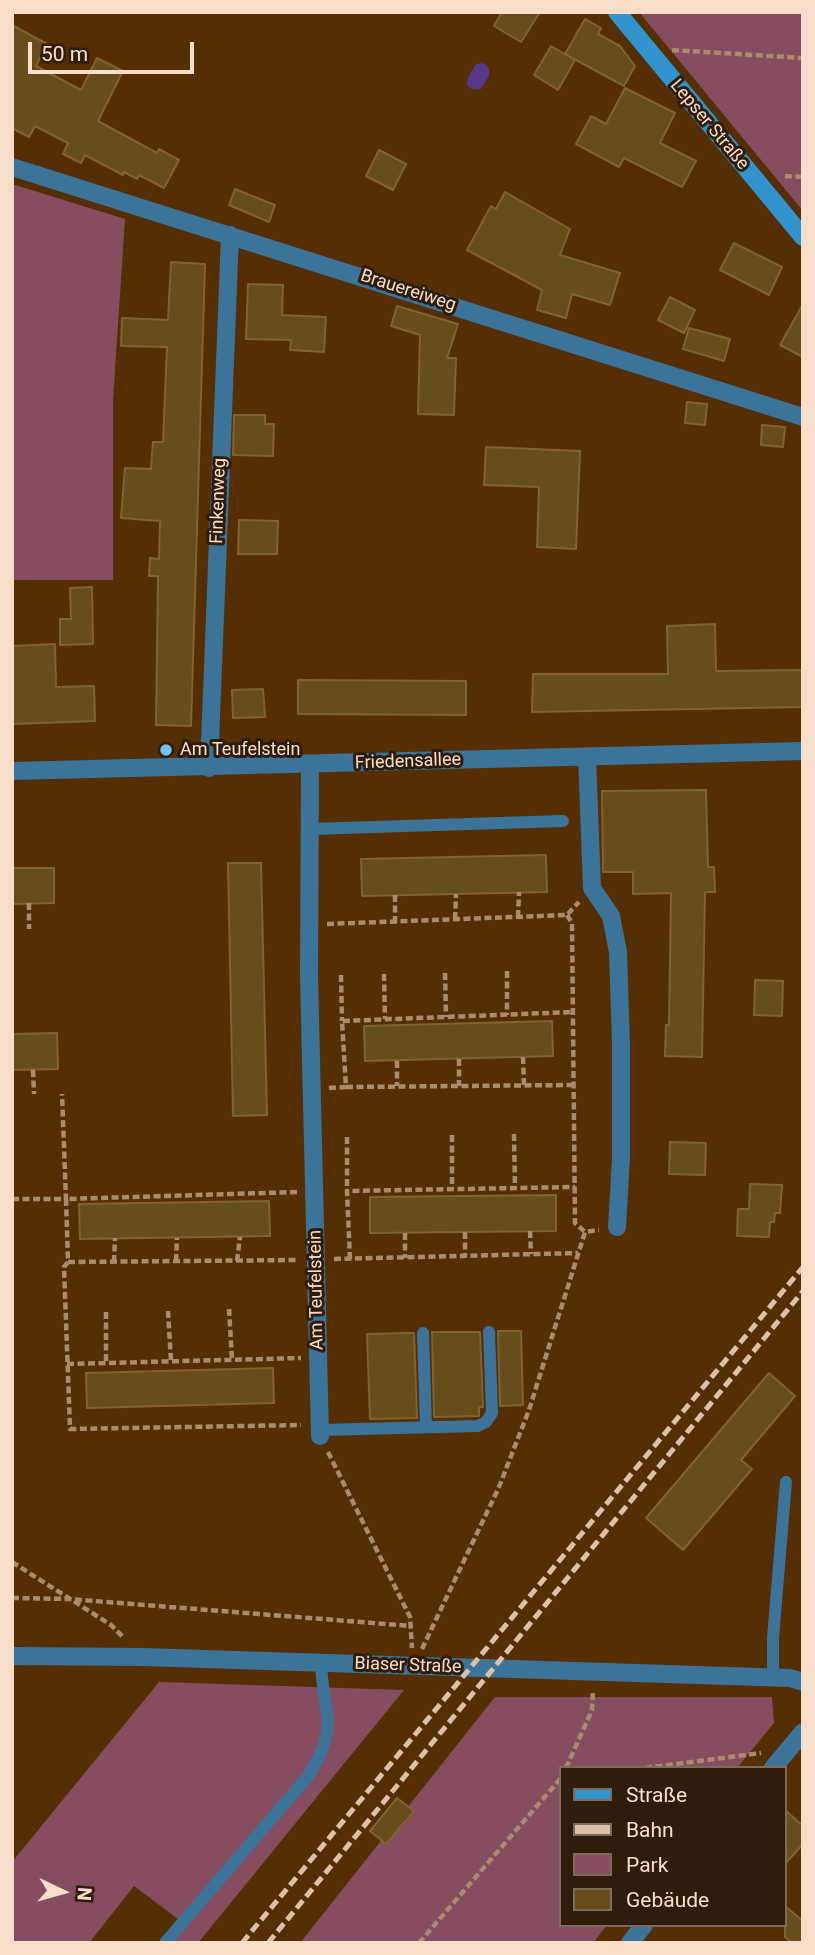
<!DOCTYPE html>
<html>
<head>
<meta charset="utf-8">
<style>
  body { margin:0 }
  #map { position:relative; width:815px; height:1955px; overflow:hidden; background:#552e04; font-family:Roboto,sans-serif }
  canvas { display:block }
  .frame { position:absolute; inset:0; border:14px solid #f7deca; pointer-events:none }
  .legend { position:absolute; left:559px; top:1766px; width:228px; height:161px; box-sizing:border-box; background:#2e1c0c; border:2px solid #7e6a58; margin:0; padding:9px 12px; list-style:none; font-size:21px; color:#f7deca }
  .legend li { display:flex; align-items:center; gap:14px; height:35px }
  .legend b { width:35px; border:2px solid #7e6a58 }
  .north { position:absolute; left:28px; top:1857px; width:70px; height:70px; -webkit-text-stroke:5px #2e1c0c; paint-order:stroke; rotate:95deg; font-size:19px; font-weight:700; line-height:28px; text-align:center; color:#f7deca }
  .north::after { content:''; display:block; margin:auto; width:24px; height:32px; background:#f7deca; clip-path:polygon(50% 0,100% 100%,50% 72%,0 100%) }
  .scale { position:absolute; left:28px; top:42px; width:166px; height:32px; box-sizing:border-box; border:4px solid #f7deca; border-top:0; padding-left:9px; font-size:21px; line-height:24px; white-space:nowrap; color:#f7deca; -webkit-text-stroke:5px #2e1c0c; paint-order:stroke }
</style>
</head>
<body>
<div id="map">
<canvas width="815" height="1955"></canvas>
<div class="frame"></div>
<ul class="legend">
<li><b style="height:9px;background:#3194cf"></b>Straße</li>
<li><b style="height:9px;background:#dcc0a9"></b>Bahn</li>
<li><b style="height:19px;background:#854d5f"></b>Park</li>
<li><b style="height:19px;background:#674d1b"></b>Gebäude</li>
</ul>
<div class="north">N</div>
<div class="scale">50 m</div>
</div>
<script>
const g = document.querySelector('canvas').getContext('2d');
g.lineJoin = 'round';
function paint(path, color) { g.fillStyle = color; g.fill(path, 'evenodd'); }
function strokePath(path, color, width, dash) { g.strokeStyle = color; g.lineWidth = width; g.lineCap = dash ? 'butt' : 'round'; g.setLineDash(dash || []); g.stroke(path); }
function write(font, color, halo, rows, align = 'center') {
  g.font = font + ' Roboto,sans-serif'; g.lineWidth = 6; g.setLineDash([]); g.textBaseline = 'middle'; g.strokeStyle = halo; g.fillStyle = color; for (const [text, x, y, turn = 0] of rows) {
    g.save(); g.translate(x, y); g.rotate((+turn || 0) * Math.PI / 180); g.textAlign = isNaN(turn) ? turn : align; if (halo) g.strokeText(text, 0, 0); g.fillText(text, 0, 0); g.restore();
  }
}
const green = new Path2D(`
  M639,12H803V211Z
  M12,184L125,219L113,400V580H12Z
  M159,1682L404,1690L198,1943H158L178,1919L134,1886L89,1943H12V1862Z
  M495,1697H772L774,1723L737,1768H561V1925H607L593,1943H300Z`);
const water = new Path2D(`
  M484,63L489,68V76L481,89L473,90L467,85L468,77L476,64Z`);
const building = new Path2D(`
  M502,12H540L521,42L494,26Z
  M585,19L601,28L598,34L620,46L635,66L624,86L565,54Z
  M12,25L47,44L36,66L81,90L97,58L123,71L98,121L157,153L159,149L179,160L164,188L139,175L137,179L124,172L123,175L85,155L81,163L63,154L68,143L35,126L29,137L12,128Z
  M551,46L575,60L558,90L534,75Z
  M625,88L675,113L660,143L696,161L682,187L624,158L619,167L576,144L591,116L606,124Z
  M379,150L406,164L393,190L366,176Z
  M235,189L275,205L269,222L229,205Z
  M505,192L570,229L560,255L620,273L610,305L572,294L566,318L537,310L542,290L467,250L491,206L496,209Z
  M734,243L782,267L769,295L720,270Z
  M171,262L205,264L191,726L156,725L158,576H149L150,558L159,559L160,521L121,518L125,468L151,469L153,442H163L167,347L121,346L122,318L168,320Z
  M248,284L283,285L282,315L326,317L324,352L290,350L291,340L246,339Z
  M670,297L695,310L684,333L658,320Z
  M803,304V357L780,345Z
  M397,306L458,324L447,358H456L454,415L418,414L420,335L391,326Z
  M689,328L730,339L724,361L683,349Z
  M687,402L707,404L705,425L685,423Z
  M234,415H265V424H274L273,456L233,455Z
  M762,425L785,427L783,447L761,445Z
  M486,447L580,451L576,549L537,547L539,487L484,485Z
  M239,520L278,521L277,554H238Z
  M92,587L93,644L60,645V619H71L70,588Z
  M715,624L716,671L803,670V707L532,712L533,674H668L667,626Z
  M55,644L56,687L94,686L95,721L12,724V646Z
  M298,680L466,681V715L298,714Z
  M263,689L265,717L233,718L232,690Z
  M706,790L708,867H714L715,892H705L702,1057L665,1056L666,1025H669L671,893L633,894V872H603L602,791Z
  M546,855L547,892L362,896L361,859Z
  M228,863H261L267,1115L233,1116Z
  M12,868H54V903L12,904Z
  M755,980L783,981L782,1016L754,1015Z
  M552,1021L553,1056L365,1061L364,1026Z
  M57,1033L58,1069L12,1070V1034Z
  M670,1142L706,1143L705,1175L669,1174Z
  M750,1184L782,1185L780,1213H775L774,1222H770L769,1237L737,1236L738,1209H749Z
  M556,1195V1231L370,1233V1197Z
  M269,1201L270,1236L80,1239L79,1204Z
  M498,1331H521L523,1405L500,1406Z
  M432,1332H480L483,1407H479V1416L434,1417Z
  M407,1333H414L417,1418L370,1419L367,1334Z
  M273,1368L274,1403L87,1408L86,1373Z
  M769,1373L795,1396L741,1460L752,1469L683,1550L646,1518Z
  M397,1798L414,1811L386,1844L370,1831Z
  M785,1810L803,1826V1844L785,1864Z
  M785,1906L803,1921V1943H792L785,1937Z`);
const path = new Path2D(`
  M672,50L803,58
  M785,176L803,177
  M395,895V922
  M29,903V929
  M567,915L572,923L575,1223L585,1232
  M518,917L519,892
  M455,919L456,894
  M327,924L567,915L579,902
  M507,971V1015
  M445,973L446,1017
  M384,974L385,1019
  M341,975L342,1021
  M523,1057L524,1085
  M459,1059V1086
  M397,1061V1086
  M33,1070L34,1094
  M346,1087L574,1085
  M329,1088L346,1087L342,1021L573,1012
  M514,1134L515,1188
  M452,1135V1189
  M347,1137V1191
  M297,1192L66,1199L68,1262L64,1267L70,1429L301,1425
  M12,1199H66L62,1094
  M530,1231L531,1254
  M465,1232V1256
  M405,1233V1258
  M334,1259L578,1253
  M350,1259L347,1191L575,1187
  M176,1261L177,1238
  M237,1261L240,1237
  M68,1262L297,1260
  M114,1262L115,1238
  M229,1309L232,1360
  M168,1311L171,1361
  M106,1312V1363
  M67,1364L301,1358
  M328,1452L410,1617L412,1648
  M12,1562L111,1625L123,1637
  M12,1598L69,1599L411,1626
  M422,1649L499,1487L529,1410L585,1232L599,1230
  M566,1768L592,1710L593,1690
  M645,1768L761,1753
  M419,1943L561,1778`);
const lane = new Path2D(`
  M310,829L563,821
  M423,1333L426,1427
  M320,1430L478,1426L486,1422L492,1413L489,1332
  M773,1677V1638L786,1482
  M165,1943L309,1775C340,1723 323,1716 321,1663`);
const street = new Path2D(`
  M12,167L803,417
  M587,757L592,888L611,916L618,952L621,1044V1158L617,1227
  M310,765L309,976L320,1436
  M209,768L230,235
  M12,771L803,751
  M12,1656L143,1657L790,1678L803,1682
  M773,1768L803,1732
  M630,1943L644,1925`);
const secondary = new Path2D(`
  M617,12L803,237`);
const rail = new Path2D(`
  M242,1943L803,1267
  M268,1943L803,1291`);
const markers = [
  [166,750,7,"#73c1f5"]
];
const streetNames = [
  ["Lepser Straße",709,125,50],
  ["Brauereiweg",408,291,18],
  ["Finkenweg",219,501,-88],
  ["Friedensallee",408,762,-2],
  ["Am Teufelstein",317,1290,-91],
  ["Biaser Straße",408,1666,2]
];
const poiNames = [
  ["Am Teufelstein",180,750]
];
paint(green, '#854d5f');
paint(water, '#573885');
paint(building, '#674d1b');
strokePath(building, '#806331', 2);
strokePath(path, '#ab8b6d', 4.5, [7, 3.5]);
strokePath(lane, '#3c7499', 12);
strokePath(street, '#3c7499', 18);
strokePath(secondary, '#3194cf', 18);
strokePath(rail, '#dcc0a9', 5, [10, 5]);
for (const [x, y, r, color] of markers) { const dot = new Path2D(); dot.arc(x, y, r, 0, 2 * Math.PI); g.fillStyle = color; g.fill(dot); strokePath(dot, '#2e1c0c', 2.5); }
write('18px', '#f7deca', '#2e1c0c', streetNames);
write('18px', '#f7deca', '#2e1c0c', poiNames, 'left');
</script>
</body>
</html>
